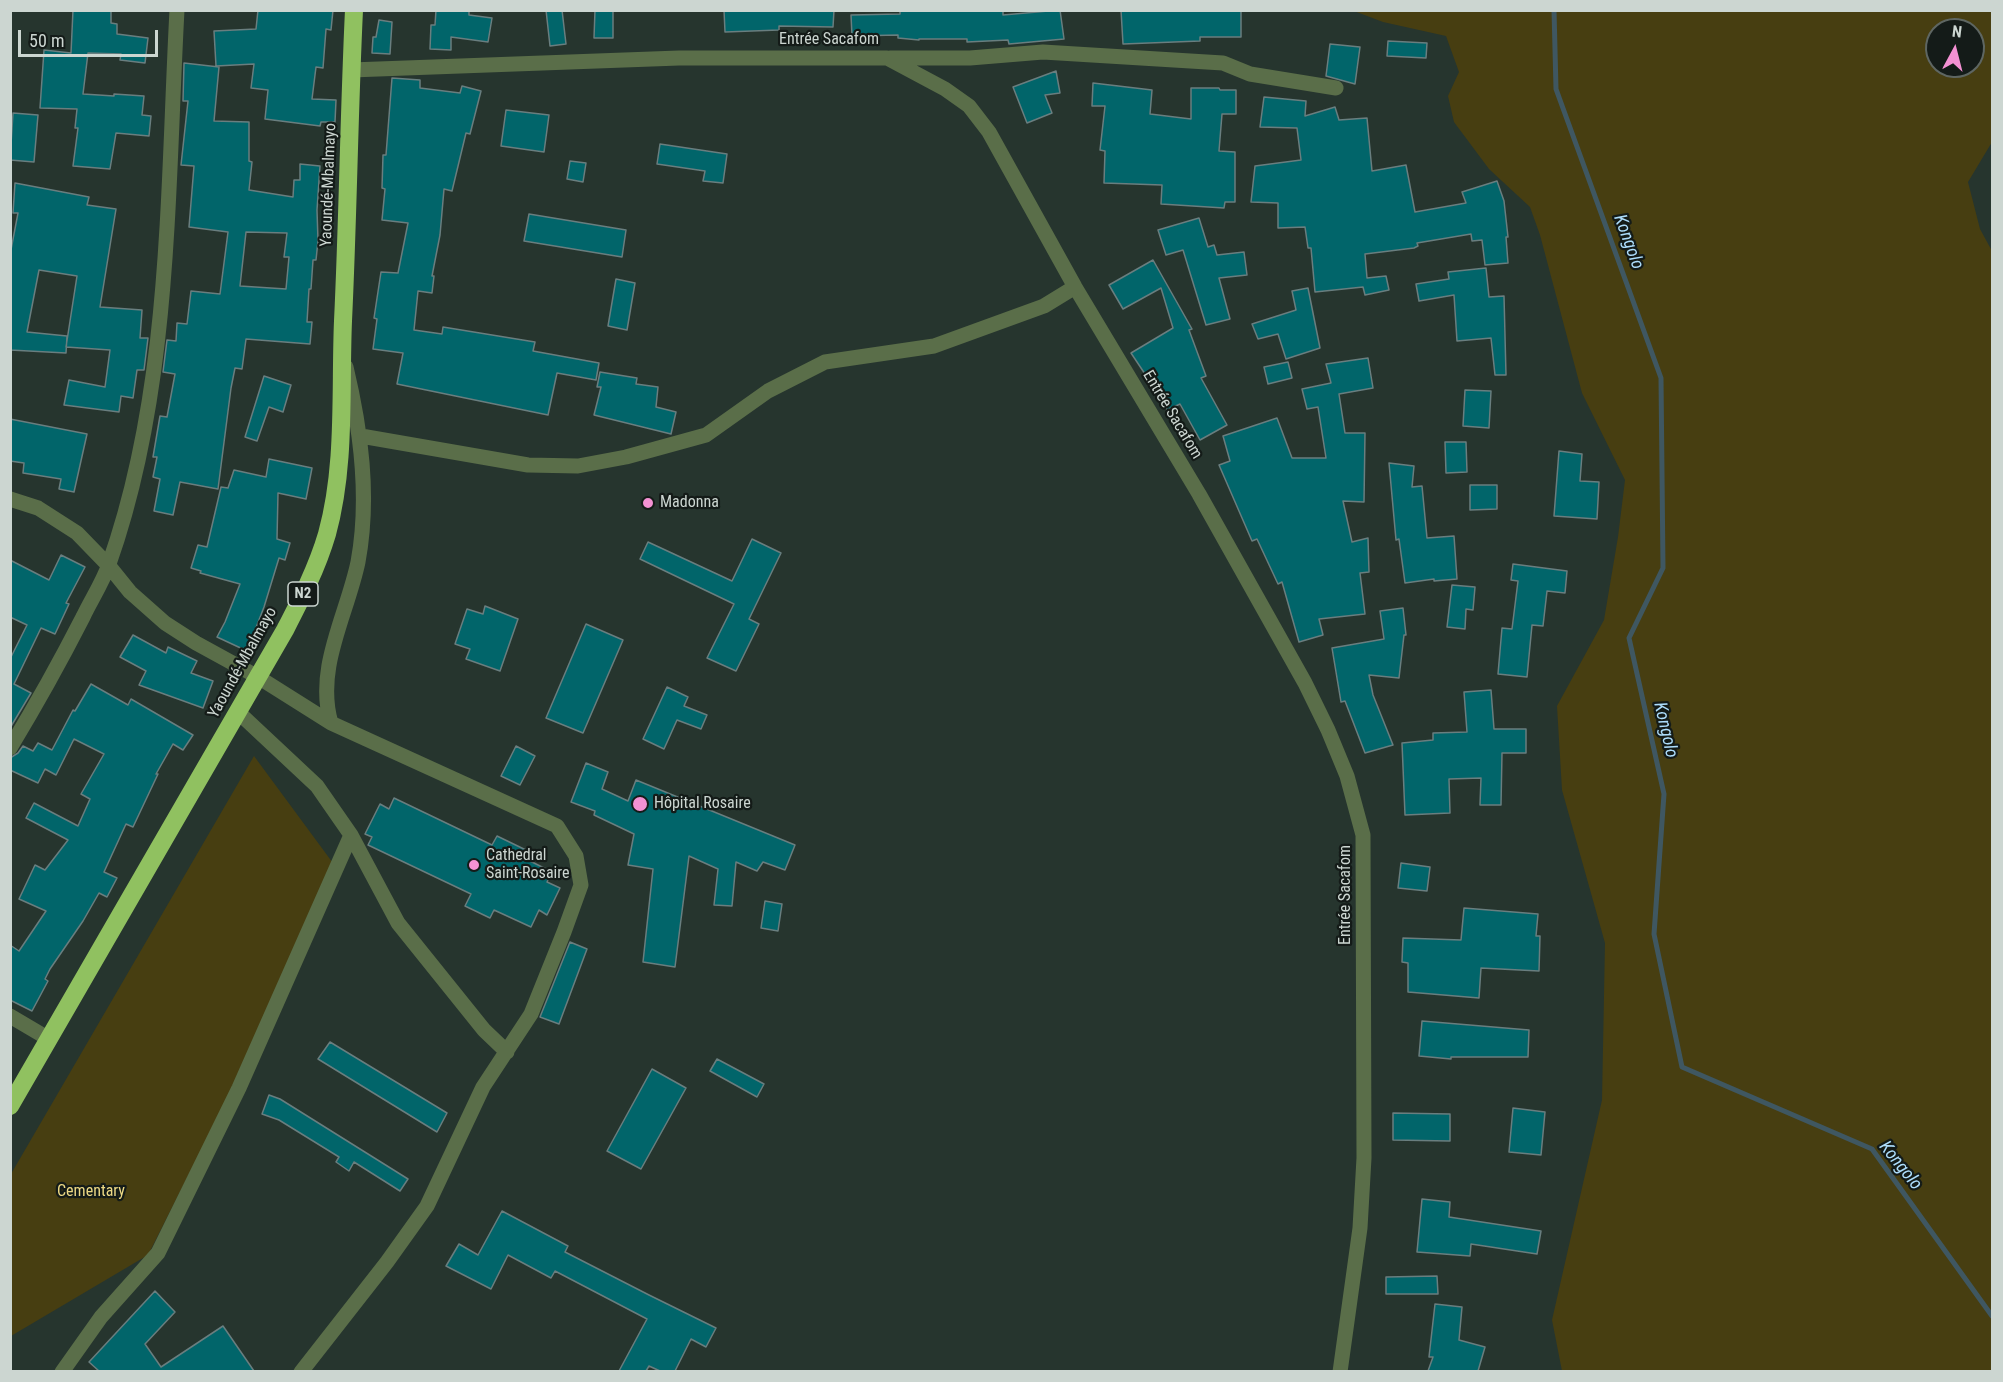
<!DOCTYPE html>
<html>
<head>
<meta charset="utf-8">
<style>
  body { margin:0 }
  #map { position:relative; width:2003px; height:1382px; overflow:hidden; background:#26352e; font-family:"Roboto Condensed",sans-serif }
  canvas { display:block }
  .frame { position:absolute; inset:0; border:12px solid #ccd6d1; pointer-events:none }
  .north { position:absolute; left:1925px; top:18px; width:60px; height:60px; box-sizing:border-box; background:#141b18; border:2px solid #5e6662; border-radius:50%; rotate:7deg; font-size:16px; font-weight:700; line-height:24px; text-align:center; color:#ccd6d1 }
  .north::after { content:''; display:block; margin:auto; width:21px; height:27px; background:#f491d3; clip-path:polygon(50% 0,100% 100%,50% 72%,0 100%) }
  .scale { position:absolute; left:18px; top:30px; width:140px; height:27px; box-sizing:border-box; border:3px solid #ccd6d1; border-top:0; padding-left:8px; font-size:18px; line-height:21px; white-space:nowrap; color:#ccd6d1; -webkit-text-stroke:4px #141b18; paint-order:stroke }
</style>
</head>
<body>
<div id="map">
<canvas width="2003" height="1382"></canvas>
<div class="frame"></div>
<div class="north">N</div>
<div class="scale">50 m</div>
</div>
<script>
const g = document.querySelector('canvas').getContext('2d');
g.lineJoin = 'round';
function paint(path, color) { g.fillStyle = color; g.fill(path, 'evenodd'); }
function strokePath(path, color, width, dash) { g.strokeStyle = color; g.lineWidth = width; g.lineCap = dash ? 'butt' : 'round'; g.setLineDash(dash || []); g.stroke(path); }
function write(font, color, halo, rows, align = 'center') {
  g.font = font + ' "Roboto Condensed",sans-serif'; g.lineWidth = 4.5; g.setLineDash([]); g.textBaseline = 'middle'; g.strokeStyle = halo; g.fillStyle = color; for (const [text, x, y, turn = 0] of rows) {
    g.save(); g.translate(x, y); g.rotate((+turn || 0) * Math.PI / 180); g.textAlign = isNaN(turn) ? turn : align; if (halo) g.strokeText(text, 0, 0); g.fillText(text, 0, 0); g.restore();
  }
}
const green = new Path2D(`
  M1354,11H1992V142L1968,182L1980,229L1992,251V1371H1562L1552,1320L1602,1100L1605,943L1562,790L1557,706L1604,620L1618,537L1625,480L1582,393L1540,235L1530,207L1489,169L1454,122L1448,96L1459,72L1446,36L1383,22ZM1937,30H1973V66H1937Z
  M254,756L341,874L148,1255L11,1336V1174Z`);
const stream = new Path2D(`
  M1554,10L1556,89L1661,378L1663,568L1629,638L1664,794L1654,934L1682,1067L1872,1149L1992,1316`);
const building = new Path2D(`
  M73,10H111V23L117,24V34L148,38L145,63L120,60L121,54L88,53L83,94L114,96V94L144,96L142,115L151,116L149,136L116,133L110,169L73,166L78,128H75L77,109L40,108L44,50L71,53Z
  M258,10H333L331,30L326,29L323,68L316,67L312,99L336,100L335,122H321L320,126L265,119L268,90L251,88L254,64L216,66L214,31L256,29Z
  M436,10H469V15L492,18L488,42L451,37V50L430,49L431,25H435Z
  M546,10H562L566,44L550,46Z
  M595,10H613V38H594Z
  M724,10H834L833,27L779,26V30L725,32Z
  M900,10H1003V15L1060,10L1064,39L1009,44L1008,40L967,42V39H919V40L898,38V35L852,36L851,15L900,14Z
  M1121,10H1241V37H1200V41L1123,44Z
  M379,20L392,22L390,54L372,53L373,37H376Z
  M1388,41L1427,43L1426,58L1387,56Z
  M1330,44L1360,47L1355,84L1326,76Z
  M184,63L219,67L214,121L249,122V161L252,162L249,190L293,197L294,180H300V164L320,166L317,210L318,241L316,260H313L311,289H309L307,322H312L310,344L246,339L242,369L235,368L231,388L218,489L180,482L173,515L154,511L160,479L153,477L157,457H153L160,416L167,417L175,374L163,372L167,340L176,341L177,323L187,324L191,291L220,294L228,232L189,227L194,166L181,165L188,101H183ZM246,232L287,233L284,257H289L286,289L240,286Z
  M1056,71L1060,93L1045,95L1052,113L1027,123L1013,87Z
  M392,78L420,80V88L460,93L462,86L481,91L470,134L466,133L452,191L444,189L440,235L432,276H434L432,293L418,291L414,330L442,334L443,327L535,342L533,351L599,363L596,380L557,373L548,415L397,384L403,353L373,349L377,319L374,318L381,272L398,273L408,223L382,220L385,189L382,188L383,155H386Z
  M1093,83L1152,90L1150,114L1191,119V88H1219L1220,90H1236V114H1222L1219,151L1235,152V202H1225L1224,208L1161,204L1162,185L1104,183L1105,151L1100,150L1105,106H1092Z
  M1264,97L1306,101L1305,116L1335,107L1339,120L1367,118L1372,171L1406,165L1415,212L1466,203L1462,192L1497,181L1504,201L1508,237H1506L1508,263L1485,265L1482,240L1472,241L1471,234L1417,243L1418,246L1414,248L1365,254L1367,278L1386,276L1389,290L1365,295L1363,287L1315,292L1311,248H1308L1305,227L1278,228V203L1251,202L1255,166L1301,160L1297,128L1260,127Z
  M506,110L549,115L544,152L501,146Z
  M13,113L38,115L34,162L10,160Z
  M660,144L727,154L723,183L703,181L705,171L657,164Z
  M570,161L586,163L583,182L567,179Z
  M15,183L89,197L87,205L116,209L100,307L142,310L140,338H148L144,370H137L133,398L121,396L119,412L64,405L69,380L105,387L110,350L66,347L77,276L39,270L27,332L67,336L66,353L10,350V255L18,213H13Z
  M529,214L626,230L622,257L524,241Z
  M1199,218L1208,247L1214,245L1217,255L1244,252L1247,275L1219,278L1230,319L1206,325L1183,250L1166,255L1158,230Z
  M1153,260L1192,329L1189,330L1206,376L1201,378L1227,425L1200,440L1180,404L1167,410L1163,401L1131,353L1173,328L1161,288L1123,309L1109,285Z
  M1486,268L1489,297L1504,296L1506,375H1495L1491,338L1457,341L1454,295L1419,301L1416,284L1449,279L1448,272Z
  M616,279L635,283L627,330L608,326Z
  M1308,288L1320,348L1286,359L1278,334L1258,339L1252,324L1296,310L1292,291Z
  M1368,358L1373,388L1339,394L1345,433H1365L1364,502L1343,501L1352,542L1368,538L1369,572L1360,573L1365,614L1319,619L1323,635L1299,642L1282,582L1278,584L1257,539L1252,541L1219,465L1230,461L1223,436L1277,418L1292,458H1326L1318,407L1307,409L1302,389L1331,383L1326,364Z
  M1288,362L1292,378L1268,384L1264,367Z
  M600,372L637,378L636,384L658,387L656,407L676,412L671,434L594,415L601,387H597Z
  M264,376L291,385L283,412L269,407L257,441L245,437Z
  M1465,390L1491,391L1489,428L1463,426Z
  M10,419L87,434L74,492L59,489L61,479L23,473L24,463L10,461Z
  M1445,442H1466L1467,472L1446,473Z
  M1559,451L1582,454L1580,481L1599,482L1597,519L1554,516Z
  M269,459L312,468L306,499L278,493L277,539L290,543L285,560L279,558L264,607L247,651L217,637L225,622L240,584L200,573L201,571L191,568L198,545L207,547L221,487L228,488L234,470L266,477Z
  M1389,463L1414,466L1412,487L1422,486L1427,538L1454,536L1457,579L1434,581V579L1405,583L1399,539L1396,540Z
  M1470,485H1497V509L1470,510Z
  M752,539L781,553L749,619L759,624L736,671L707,658L734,604L640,559L648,542L732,581Z
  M61,555L85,567L66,603L69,604L55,634L41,628L14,684L31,693L10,728V659L27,625L10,617V560L49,580Z
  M1513,564L1567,571L1565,593L1547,591L1543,626L1532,625L1527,677L1498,674L1502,628L1512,629L1518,581L1511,580Z
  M1452,585L1475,587L1473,610L1466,609L1465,629L1447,627Z
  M485,606L518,619L500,671L466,659L470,649L455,644L467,609L483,614Z
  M1403,608L1406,635H1404L1399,678L1369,675L1373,695L1393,745L1365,753L1345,701L1341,702L1332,648L1384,639L1380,611Z
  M586,624L623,640L583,733L546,718Z
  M133,635L166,653L168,647L197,661L191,673L213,681L203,708L139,685L146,671L120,657Z
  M91,684L128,705L131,699L193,735L183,750L173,744L156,774H158L133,827L126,824L104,872L117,878L107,897L99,893L83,921L50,969L45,979L48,981L32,1011L10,1000V945L19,951L46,911L19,899L35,865L45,870L68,840L26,818L34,803L78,826L90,799L81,794L104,754L74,739L56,775L45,769L38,783L10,770V758L18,753L23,746L33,751L38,743L52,750L73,710L75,711Z
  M667,687L688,697L684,706L707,715L701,729L677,720L664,749L643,739Z
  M1491,690L1494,729H1526V753H1502L1501,805H1480L1481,778L1449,779L1450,813L1405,815L1402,743L1433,740V733L1467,732L1464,692Z
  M516,746L535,756L520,785L501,776Z
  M586,763L608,772L602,789L628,801L636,780L795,845L785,870L763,862L757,871L736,862L732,906L714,905L718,869L689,856L675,967L643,962L653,869L628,865L634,834L594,815L595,811L571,802Z
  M394,798L492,845L497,836L528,851L524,858L552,872L547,882L560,888L547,915L539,910L531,927L494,910L490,918L465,906L471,894L368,845L372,837L365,834L380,804L389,809Z
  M1401,863L1430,867L1427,891L1398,888Z
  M765,901L782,904L778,931L761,928Z
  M1464,908L1538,914L1536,936H1540L1539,971L1481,968L1479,998L1408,992V963L1402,962L1403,938L1461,940Z
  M570,942L587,949L559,1024L540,1017Z
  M1422,1021L1529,1030L1528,1057H1451V1059L1419,1056Z
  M330,1042L447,1113L437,1132L318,1059Z
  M717,1059L764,1084L757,1097L710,1071Z
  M652,1069L686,1088L641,1169L607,1151Z
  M269,1095L280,1099L408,1179L400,1191L354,1162L349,1171L336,1162L339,1157L279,1120L262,1114Z
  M1513,1108L1545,1112L1541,1155L1509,1152Z
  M1393,1113L1450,1114V1141L1393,1140Z
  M1422,1199L1450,1202L1449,1217L1541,1231L1537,1254L1471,1244L1470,1256L1417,1252Z
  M502,1211L568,1246L565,1252L649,1295L716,1328L706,1347L691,1339L675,1371H660L649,1366L646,1371H619L647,1319L555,1271L551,1278L508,1255L491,1289L446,1266L459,1244L478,1255Z
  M1437,1276L1438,1294H1386V1277Z
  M155,1291L175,1312L145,1344L161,1367L223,1326L254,1371H99L89,1362Z
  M1435,1304L1462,1307L1459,1340L1485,1347L1478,1371H1428L1433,1357H1429Z`);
const minor = new Path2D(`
  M890,58H970L1043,52L1223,63L1250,74L1336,88
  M351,70L679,58H887L945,89L969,106L989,132L1075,287L1199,494L1305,683L1328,730L1347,776L1363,835L1364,1158L1360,1228L1340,1372
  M361,436L528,465L578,466L626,457L706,435L768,391L825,362L934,346L1044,306L1075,287
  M10,499L38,508L77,533L109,566L130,592L165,623L196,643L258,677L331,723L557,826L576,856L581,885L564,932L531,1014L483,1087L427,1206L387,1262L301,1372
  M238,712L317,786L351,835L398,923L484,1030L507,1052
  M331,723C315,668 347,615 358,562C370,497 361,430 346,367
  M10,748C36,705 60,662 83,617C91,600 103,582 109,564C171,389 167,194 177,10
  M10,1016L49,1039
  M62,1372L101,1317L158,1253L239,1088L351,835`);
const highway = new Path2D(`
  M10,1106L285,630C301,599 317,568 327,534C346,465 340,391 343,321C348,217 349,114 354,10`);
const markers = [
  [648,503,6,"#f491d3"],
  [640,804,8,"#f491d3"],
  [474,865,6,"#f491d3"]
];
const shields = [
  [303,594,30]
];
const shieldNames = [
  ["N2",303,594]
];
const streetNames = [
  ["Entrée Sacafom",829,40],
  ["Yaoundé-Mbalmayo",329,185,-88],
  ["Entrée Sacafom",1172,415,59],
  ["Yaoundé-Mbalmayo",243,663,-61],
  ["Entrée Sacafom",1346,895,-90]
];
const poiNames = [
  ["Madonna",660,503],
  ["Hôpital Rosaire",654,804],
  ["Cathedral",486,856],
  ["Saint-Rosaire",486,874]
];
const parkNames = [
  ["Cementary",91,1192]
];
const waterNames = [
  ["Kongolo",1628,242,70],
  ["Kongolo",1665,730,77],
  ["Kongolo",1900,1166,51]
];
paint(green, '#473e11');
strokePath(stream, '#3f5761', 5);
paint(building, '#01656a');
strokePath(building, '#697e7f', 1.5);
strokePath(minor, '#5a6e49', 15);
strokePath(highway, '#90c160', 18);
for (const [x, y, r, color] of markers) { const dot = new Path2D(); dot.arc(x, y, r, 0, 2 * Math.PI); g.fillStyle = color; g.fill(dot); strokePath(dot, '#141b18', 2); }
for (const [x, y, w] of shields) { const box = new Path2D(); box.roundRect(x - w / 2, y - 12, w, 24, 4.5); g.fillStyle = '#141b18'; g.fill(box); strokePath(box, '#ccd6d1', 1.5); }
write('bold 15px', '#ccd6d1', null, shieldNames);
write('16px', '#ccd6d1', '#141b18', streetNames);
write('16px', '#ccd6d1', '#141b18', poiNames, 'left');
write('16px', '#eeda85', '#141b18', parkNames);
write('italic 18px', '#adddfb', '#141b18', waterNames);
</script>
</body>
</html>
